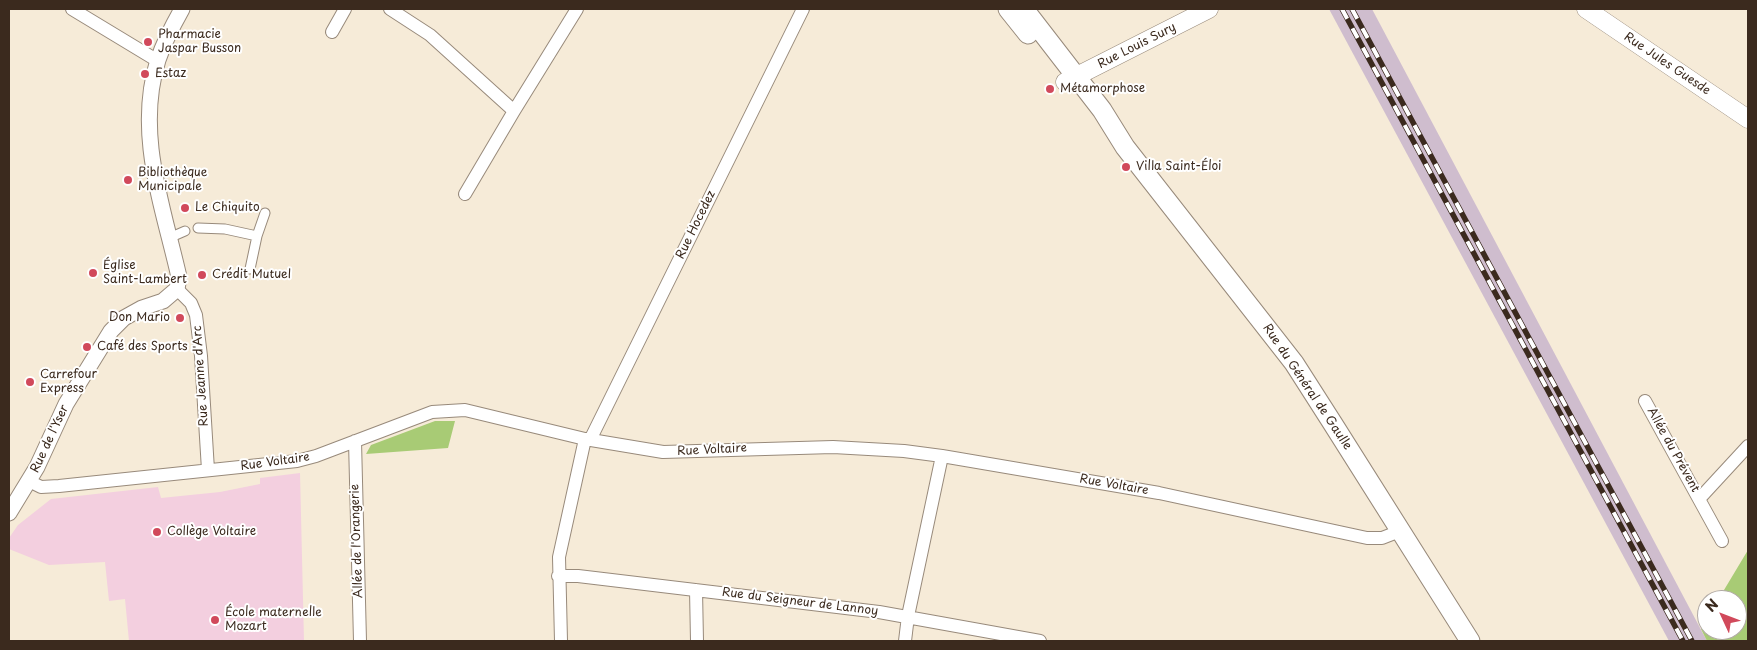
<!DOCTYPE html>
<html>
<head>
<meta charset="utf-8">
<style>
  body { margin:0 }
  #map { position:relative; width:1757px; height:650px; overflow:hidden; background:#f6ebd8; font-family:"Playpen Sans",sans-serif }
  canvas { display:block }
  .frame { position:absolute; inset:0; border:10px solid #3b2a1e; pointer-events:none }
  .north { position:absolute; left:1697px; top:590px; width:50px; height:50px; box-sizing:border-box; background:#fff; border:1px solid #b1aaa5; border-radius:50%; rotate:313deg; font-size:14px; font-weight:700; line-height:20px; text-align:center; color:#3b2a1e }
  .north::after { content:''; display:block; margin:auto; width:18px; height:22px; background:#d1495b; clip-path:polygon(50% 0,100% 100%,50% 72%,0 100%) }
</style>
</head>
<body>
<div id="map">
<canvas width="1757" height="650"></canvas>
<div class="frame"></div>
<div class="north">N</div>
</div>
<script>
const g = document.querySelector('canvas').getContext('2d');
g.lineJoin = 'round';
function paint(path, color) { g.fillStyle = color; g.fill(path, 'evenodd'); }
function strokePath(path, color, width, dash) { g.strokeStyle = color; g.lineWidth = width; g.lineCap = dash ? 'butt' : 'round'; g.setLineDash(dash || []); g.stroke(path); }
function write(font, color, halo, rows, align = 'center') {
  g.font = font + ' "Playpen Sans",sans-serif'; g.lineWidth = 4; g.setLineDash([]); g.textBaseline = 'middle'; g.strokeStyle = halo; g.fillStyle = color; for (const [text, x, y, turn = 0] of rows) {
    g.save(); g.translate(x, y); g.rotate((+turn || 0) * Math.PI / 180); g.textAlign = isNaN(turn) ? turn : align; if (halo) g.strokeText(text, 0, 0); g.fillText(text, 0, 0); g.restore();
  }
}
const built = new Path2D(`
  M300,473L304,641H129L125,599L109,601L105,562L49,565L9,549V538L18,525L51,499L158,487L161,498L220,492L260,484V478Z`);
const industrial = new Path2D(`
  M1329,9H1372L1707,641H1669Z`);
const green = new Path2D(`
  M435,421H455L448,448L366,454L371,445Z
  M1748,550V641H1707L1701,629L1707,619V630H1737V600H1718Z`);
const pedestrian = new Path2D(`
  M198,228L225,229L257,236
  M169,238L185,231
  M250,269L257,236L265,213`);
const minor = new Path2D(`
  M72,9L158,61
  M390,9L430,35L514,111
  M332,32L345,9
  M465,194L514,111L577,9
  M177,289L191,303L196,315L201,356L208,470
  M1645,401L1722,541
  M590,440L803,9
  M355,441L360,641
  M29,481L41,487L59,486L297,461L316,456L432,412L465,410L585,439L663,452L833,447L904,451L942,456L1159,493L1367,538H1382L1400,531
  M1700,498L1748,446
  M558,576H578L879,612L1040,641
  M696,590L697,641
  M561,641L559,557L585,439
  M905,641L908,616L942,456`);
const tertiary = new Path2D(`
  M9,513L37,467L66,404L111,331L124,318L142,308L163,301L177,289L179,277C163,206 135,133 158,60C164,42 173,25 182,9`);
const secondary = new Path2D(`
  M1586,9L1748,119
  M1065,82L1209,9`);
const primary = new Path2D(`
  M1008,9L1028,34
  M1024,9L1102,110L1125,147L1294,363L1333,424L1470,641`);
const rail = new Path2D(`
  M1342,9L1683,641
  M1352,9L1692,641`);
const markers = [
  [148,42,5,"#d1495b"],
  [145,74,5,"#d1495b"],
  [1050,89,5,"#d1495b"],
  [1126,167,5,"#d1495b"],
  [128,180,5,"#d1495b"],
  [185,208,5,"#d1495b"],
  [93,273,5,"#d1495b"],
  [202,275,5,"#d1495b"],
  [180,318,5,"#d1495b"],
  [87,347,5,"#d1495b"],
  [30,382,5,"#d1495b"],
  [157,532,5,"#d1495b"],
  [215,620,5,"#d1495b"]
];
const poiNames = [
  ["Pharmacie",158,35],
  ["Jaspar Busson",158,49],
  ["Estaz",155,74],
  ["Métamorphose",1060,89],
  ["Villa Saint-Éloi",1136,167],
  ["Bibliothèque",138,173],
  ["Municipale",138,187],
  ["Le Chiquito",195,208],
  ["Église",103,266],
  ["Saint-Lambert",103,280],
  ["Crédit Mutuel",212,275],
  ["Don Mario",170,318,"right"],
  ["Café des Sports",97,347],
  ["Carrefour",40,375],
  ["Express",40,389],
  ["Collège Voltaire",167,532],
  ["École maternelle",225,613],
  ["Mozart",225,627]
];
const streetNames = [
  ["Rue Louis Sury",1137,46,-27],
  ["Rue Jules Guesde",1667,64,34],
  ["Rue Hocedez",696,225,-64],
  ["Rue Jeanne d'Arc",201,376,-94],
  ["Rue du Général de Gaulle",1307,387,56],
  ["Rue de l'Yser",50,439,-65],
  ["Rue Voltaire",712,450,-3],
  ["Allée du Prévent",1673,450,61],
  ["Rue Voltaire",275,462,-8],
  ["Rue Voltaire",1114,485,10],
  ["Allée de l'Orangerie",357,541,-92],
  ["Rue du Seigneur de Lannoy",800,602,7]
];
paint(built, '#f3cfdf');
paint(industrial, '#cfbdce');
paint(green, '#a8cb75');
strokePath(pedestrian, '#988a7b', 11);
strokePath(minor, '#988a7b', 14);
strokePath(tertiary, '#988a7b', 17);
strokePath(secondary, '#988a7b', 19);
strokePath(primary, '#988a7b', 21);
strokePath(pedestrian, '#fff', 9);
strokePath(minor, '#fff', 12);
strokePath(tertiary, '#fff', 15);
strokePath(secondary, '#fff', 18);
strokePath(primary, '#fff', 19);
strokePath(rail, '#3b2a1e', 5.5);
strokePath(rail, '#fff', 4, [11]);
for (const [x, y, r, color] of markers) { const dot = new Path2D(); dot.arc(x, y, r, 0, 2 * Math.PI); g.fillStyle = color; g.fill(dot); strokePath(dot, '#fff', 2); }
write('12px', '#3b2a1e', '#fff', poiNames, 'left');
write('12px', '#3b2a1e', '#fff', streetNames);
</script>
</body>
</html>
